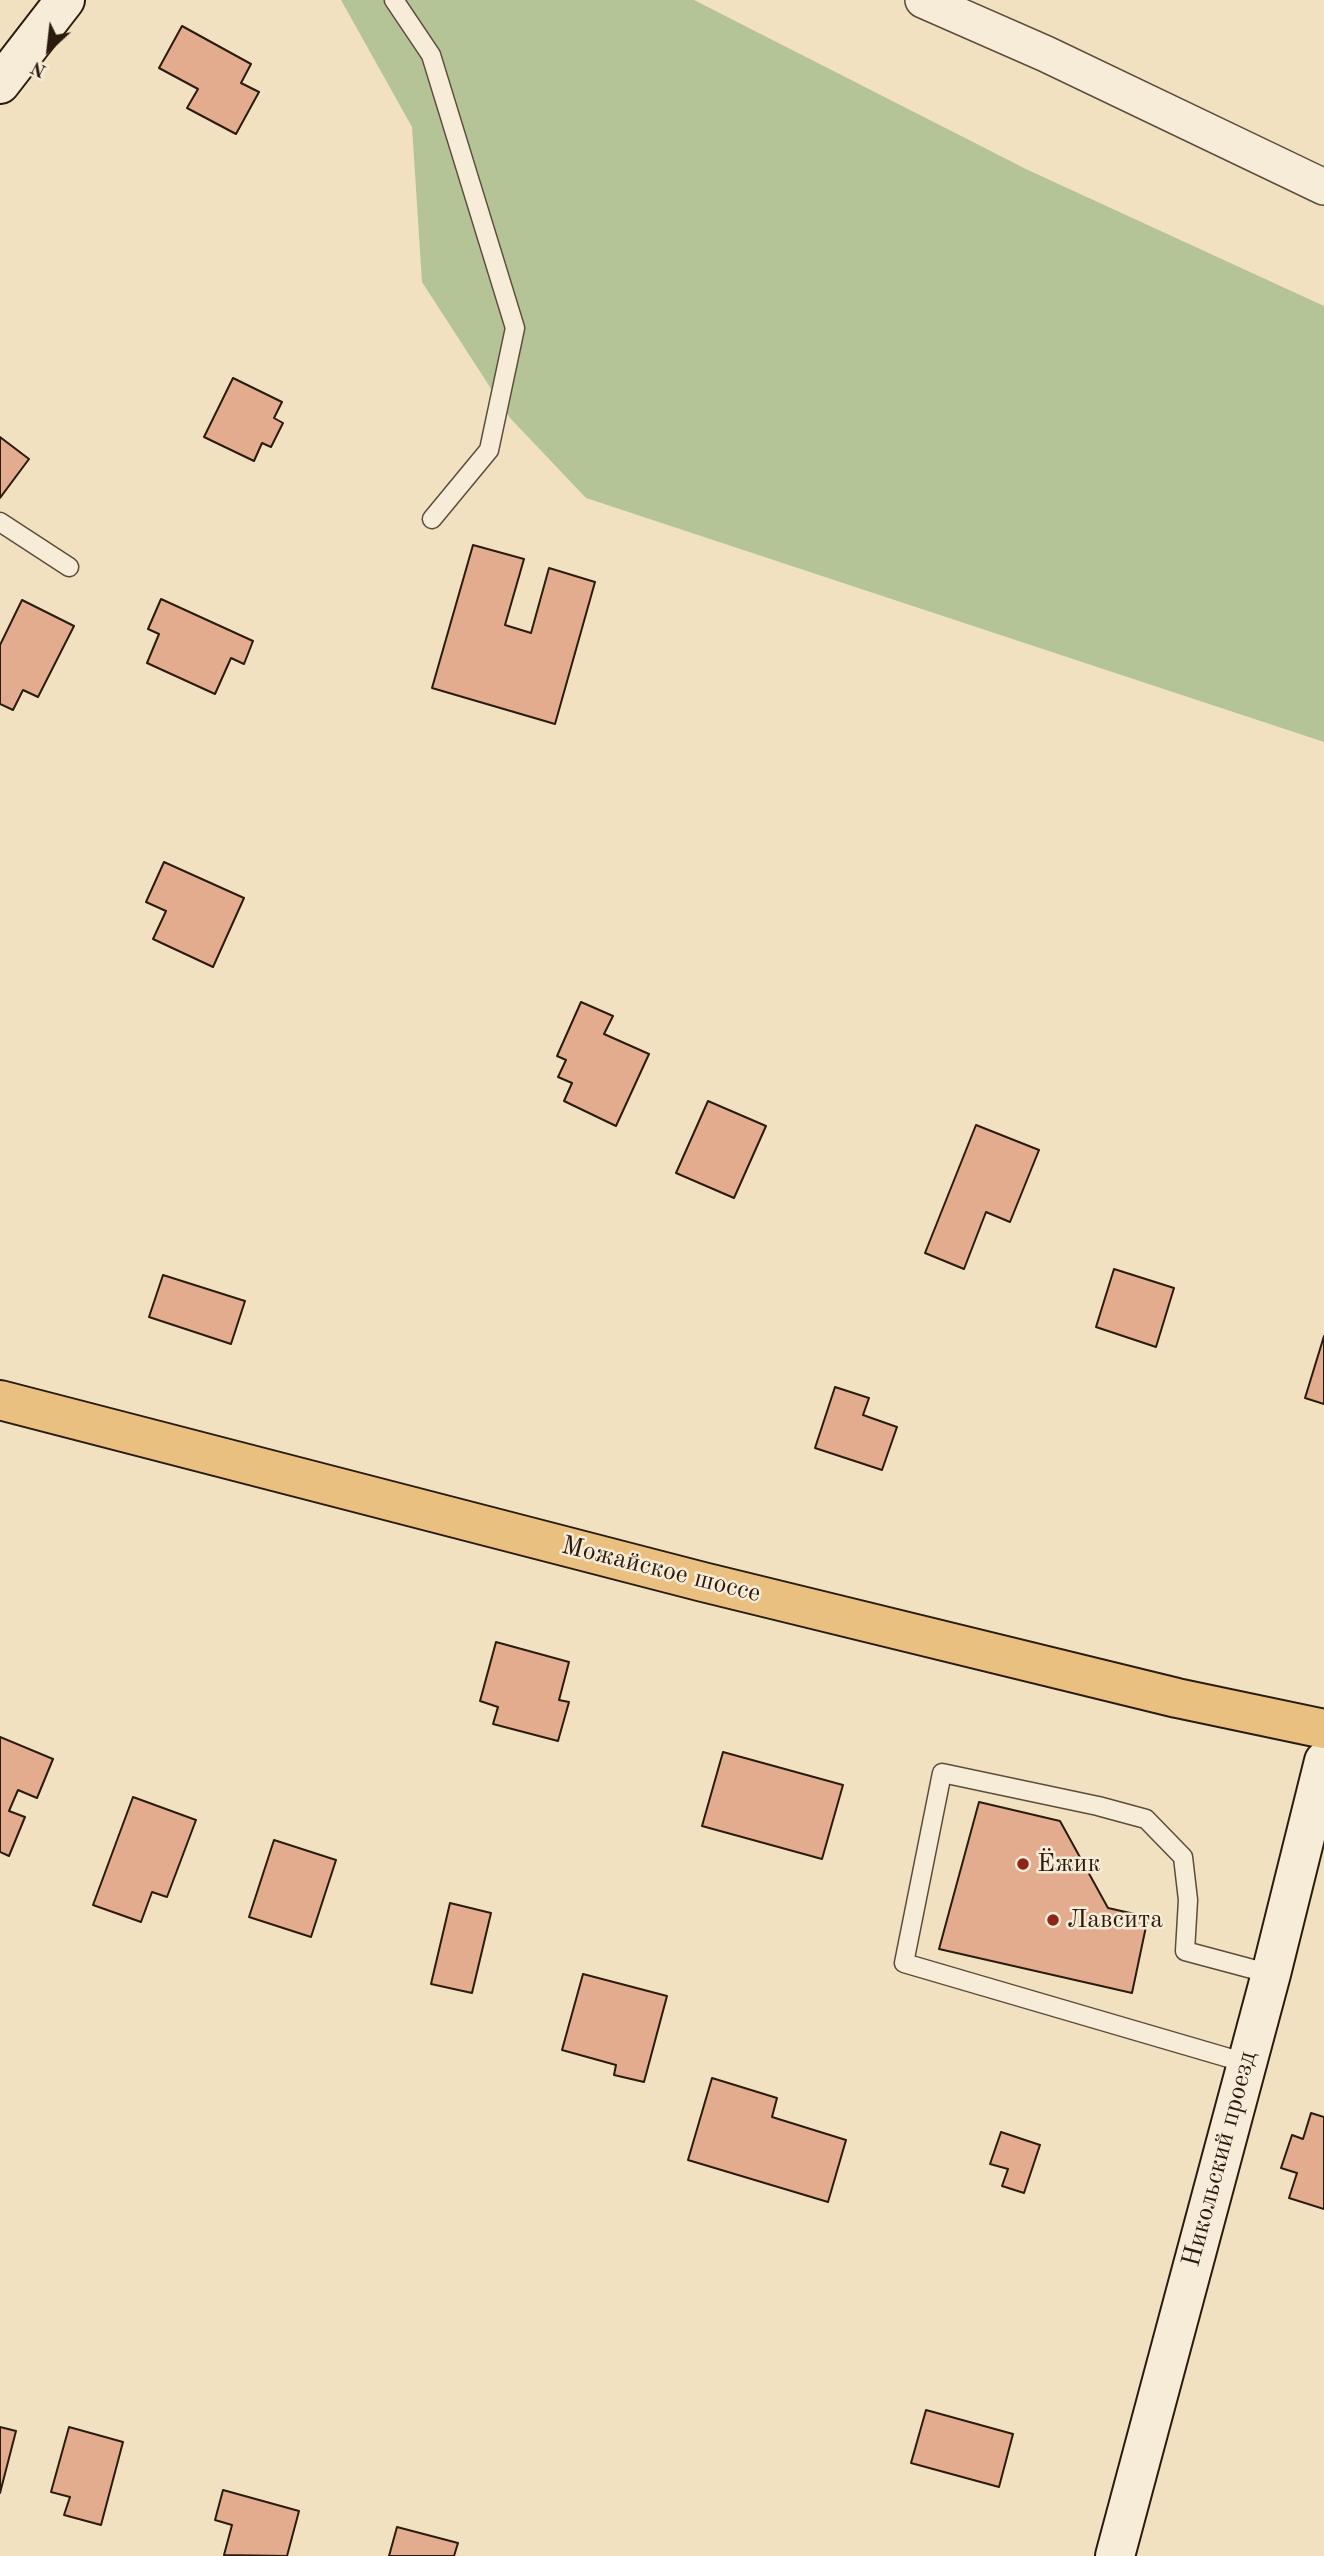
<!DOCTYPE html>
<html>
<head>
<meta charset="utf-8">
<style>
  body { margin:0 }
  #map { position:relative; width:1324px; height:2556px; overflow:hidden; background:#f2e1c1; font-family:"Old Standard TT",serif }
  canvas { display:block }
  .north { position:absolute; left:14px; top:14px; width:70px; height:70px; -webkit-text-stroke:5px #f7ecd7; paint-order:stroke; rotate:207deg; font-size:19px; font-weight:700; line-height:28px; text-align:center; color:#2a1b0e }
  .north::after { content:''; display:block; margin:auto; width:24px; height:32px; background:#2a1b0e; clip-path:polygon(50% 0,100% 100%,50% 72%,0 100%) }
</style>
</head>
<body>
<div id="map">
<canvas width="1324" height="2556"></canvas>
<div class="north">N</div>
</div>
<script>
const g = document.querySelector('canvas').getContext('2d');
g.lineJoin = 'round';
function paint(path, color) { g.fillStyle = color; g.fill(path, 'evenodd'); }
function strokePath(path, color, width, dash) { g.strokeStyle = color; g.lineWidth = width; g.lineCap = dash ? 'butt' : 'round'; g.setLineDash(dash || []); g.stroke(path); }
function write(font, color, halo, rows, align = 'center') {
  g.font = font + ' "Old Standard TT",serif'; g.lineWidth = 5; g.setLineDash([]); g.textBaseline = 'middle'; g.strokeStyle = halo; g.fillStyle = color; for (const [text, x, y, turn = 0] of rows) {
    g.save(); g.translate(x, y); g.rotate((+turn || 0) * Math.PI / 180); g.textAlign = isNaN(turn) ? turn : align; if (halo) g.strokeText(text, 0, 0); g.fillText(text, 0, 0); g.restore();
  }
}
const green = new Path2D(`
  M341,0H694L1028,170L1324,306V742L586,498L510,418L422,282L412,127Z`);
const building = new Path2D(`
  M182,26L251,64L241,83L259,92L236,134L187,108L198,89L159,68Z
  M233,378L282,402L274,418L283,423L271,447L262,443L254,461L204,437Z
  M0,437L29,459L0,498Z
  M473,545L524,559L505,625L531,633L549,568L595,582L555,724L432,688Z
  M161,599L253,641L244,664L231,658L215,694L147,663L159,634L148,629Z
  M22,600L74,626L38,697L23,690L13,710L0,704V645Z
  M164,862L244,898L213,967L153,939L166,911L146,902Z
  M581,1002L613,1016L604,1034L649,1054L616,1126L564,1101L572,1083L558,1077L566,1060L557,1056Z
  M708,1101L766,1126L734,1198L676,1173Z
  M976,1125L1039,1150L1010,1222L986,1212L964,1269L925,1253Z
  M1114,1269L1174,1288L1156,1347L1096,1327Z
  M163,1275L245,1301L231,1344L149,1317Z
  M1324,1336V1404L1305,1398Z
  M835,1387L869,1398L863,1415L897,1427L882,1470L815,1448Z
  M496,1642L569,1662L559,1700L569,1702L558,1741L493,1724L498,1707L480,1701Z
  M0,1737L53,1759L37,1798L18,1790L9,1811L25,1817L9,1856L0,1852Z
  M723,1752L843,1785L822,1859L702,1826Z
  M133,1797L196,1820L167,1897L152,1892L141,1922L93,1905Z
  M979,1802L1060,1821L1108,1908L1148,1917L1132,1993L939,1949Z
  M274,1840L336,1860L311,1937L249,1917Z
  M450,1903L491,1913L472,1993L431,1984Z
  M583,1974L667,1996L644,2082L614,2075L616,2065L562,2050Z
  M712,2078L777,2098L772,2117L846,2140L828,2202L688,2160Z
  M1311,2113L1324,2117V2209L1289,2198L1297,2173L1281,2168L1292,2135L1303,2139Z
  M1001,2132L1040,2145L1024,2193L1002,2186L1008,2169L990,2164Z
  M926,2410L1013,2434L999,2487L911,2463Z
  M0,2427L16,2431L0,2493Z
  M69,2427L123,2442L101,2525L64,2515L70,2497L51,2492Z
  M223,2490L299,2511L287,2556L224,2555L232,2525L215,2520Z
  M397,2527L458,2543L454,2556H389Z`);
const service = new Path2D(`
  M394,0L431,55L515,328L489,450L432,519
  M0,522L69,567
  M1246,2063L904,1963L942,1773L1098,1806L1146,1819L1183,1857L1188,1900L1185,1951L1271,1974`);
const minor = new Path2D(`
  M923,0L1046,54L1324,187`);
const secondary = new Path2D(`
  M0,84L65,0
  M1115,2556L1271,1974L1324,1761`);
const primary = new Path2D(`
  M0,1400L703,1582L1177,1698L1324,1729`);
const markers = [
  [1023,1864,7,"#8f2418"],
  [1053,1920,7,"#8f2418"]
];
const streetNames = [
  ["Можайское шоссе",661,1570,14],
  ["Никольский проезд",1220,2159,-75]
];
const poiNames = [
  ["Ёжик",1037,1864],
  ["Лавсита",1067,1920]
];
paint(green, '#b5c497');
paint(building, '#e3ac8e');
strokePath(building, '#2a1b0e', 2);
strokePath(service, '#5c4c3b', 21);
strokePath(minor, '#5c4c3b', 38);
strokePath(secondary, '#2a1b0e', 42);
strokePath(primary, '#2a1b0e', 42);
strokePath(service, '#f7ecd7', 18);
strokePath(minor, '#f7ecd7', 35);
strokePath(secondary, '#f7ecd7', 38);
strokePath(primary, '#e9c080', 38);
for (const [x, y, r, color] of markers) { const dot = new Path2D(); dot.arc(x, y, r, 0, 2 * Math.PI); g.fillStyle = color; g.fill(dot); strokePath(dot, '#f7ecd7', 2.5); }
write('26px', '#2a1b0e', '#f7ecd7', streetNames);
write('26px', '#2a1b0e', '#f7ecd7', poiNames, 'left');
</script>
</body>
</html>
